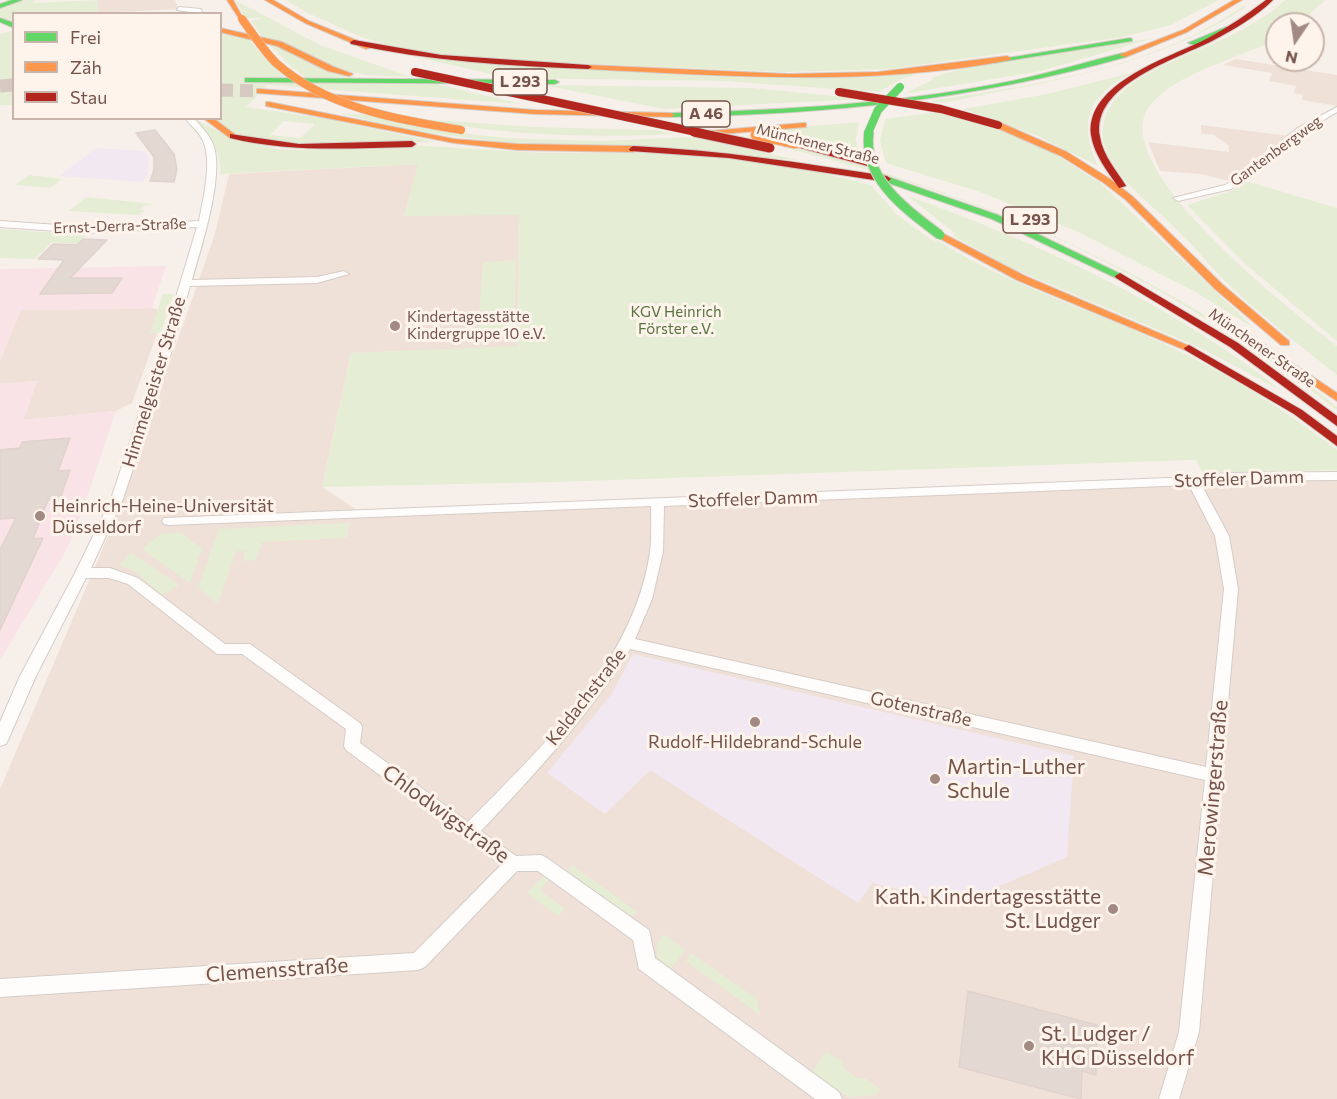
<!DOCTYPE html>
<html>
<head>
<meta charset="utf-8">
<style>
  body { margin:0 }
  #map { position:relative; width:1337px; height:1099px; overflow:hidden; background:#f7f0ea; font-family:Commissioner,sans-serif }
  canvas { display:block }
  .legend { position:absolute; left:12px; top:12px; width:210px; height:108px; box-sizing:border-box; background:#fff4ec; border:2px solid #c8b4ab; margin:0; padding:8px 10px; list-style:none; font-size:18px; color:#75534a }
  .legend li { display:flex; align-items:center; gap:12px; height:30px }
  .legend b { width:30px; border:2px solid #c8b4ab }
  .north { position:absolute; left:1265px; top:12px; width:60px; height:60px; box-sizing:border-box; background:#fff4ec; border:2px solid #c8b4ab; border-radius:50%; rotate:193deg; font-size:16px; font-weight:700; line-height:24px; text-align:center; color:#75534a }
  .north::after { content:''; display:block; margin:auto; width:21px; height:27px; background:#a28a82; clip-path:polygon(50% 0,100% 100%,50% 72%,0 100%) }
</style>
</head>
<body>
<div id="map">
<canvas width="1337" height="1099"></canvas>
<ul class="legend">
<li><b style="height:8px;background:#63d668"></b>Frei</li>
<li><b style="height:8px;background:#ff974d"></b>Zäh</li>
<li><b style="height:8px;background:#b3261e"></b>Stau</li>
</ul>
<div class="north">N</div>
</div>
<script>
const g = document.querySelector('canvas').getContext('2d');
g.lineJoin = 'round';
function paint(path, color) { g.fillStyle = color; g.fill(path, 'evenodd'); }
function strokePath(path, color, width, dash) { g.strokeStyle = color; g.lineWidth = width; g.lineCap = dash ? 'butt' : 'round'; g.setLineDash(dash || []); g.stroke(path); }
function write(font, color, halo, rows, align = 'center') {
  g.font = font + ' Commissioner,sans-serif'; g.lineWidth = 6; g.setLineDash([]); g.textBaseline = 'middle'; g.strokeStyle = halo; g.fillStyle = color; for (const [text, x, y, turn = 0] of rows) {
    g.save(); g.translate(x, y); g.rotate((+turn || 0) * Math.PI / 180); g.textAlign = isNaN(turn) ? turn : align; if (halo) g.strokeText(text, 0, 0); g.fillText(text, 0, 0); g.restore();
  }
}
const residential = new Path2D(`
  M97,0H175L179,9L99,13Z
  M1236,59L1337,75V106L1302,100L1303,95L1293,93L1296,86L1269,81L1272,73L1223,65Z
  M1201,125L1290,136L1233,182L1200,174L1160,171L1148,142L1229,152V146L1214,135L1201,134Z
  M419,164L404,216L519,214L518,347L351,353L322,487L365,515L1337,479V1099H0V789L112,527L215,234L229,174Z
  M152,308L165,312L132,403L116,411L23,420L37,381L0,384V360L21,310Z`);
const education = new Path2D(`
  M96,148L145,151L149,159L148,175L143,182L59,176Z
  M633,654L1074,756L1067,857L958,904L873,883L858,903L650,770L605,814L547,773L611,695Z`);
const medical = new Path2D(`
  M166,266L152,308L21,310L0,360V269Z
  M37,381L23,420L116,411L76,529L64,554L0,660V384Z`);
const green = new Path2D(`
  M26,0H36L34,3L97,0L99,13L14,14L13,23L0,16V8Z
  M235,0L320,45L411,77L365,75L340,69L262,37L251,21L263,18H246Z
  M285,0H1219L1171,25L1122,37L889,69L784,72L470,59L408,51L361,37L308,13Z
  M1285,0H1326L1298,24H1277V38L1272,41C1235,60 1174,73 1149,107C1105,167 1296,314 1337,346V375C1298,344 1258,314 1223,279C1208,264 1195,247 1179,232C1155,207 1117,182 1105,147C1099,130 1105,110 1117,97C1159,54 1237,46 1285,0Z
  M1243,6L1246,7C1171,57 1080,77 992,93C973,96 948,105 929,101C1034,85 1153,69 1243,6Z
  M13,31V105H0V34Z
  M221,32L245,36L285,78L436,84L522,104L268,85L246,107L317,117L437,142L306,146L236,134L212,119L220,118ZM284,121L314,124V125L300,138L270,135Z
  M1154,38L1041,71L903,94L934,79L931,78L967,67Z
  M267,42L338,73L355,77L306,78L289,65Z
  M416,57L788,77L919,73L900,80L879,92L723,81L509,78Z
  M1131,73C1088,97 1077,121 1098,166L1036,135L963,109L1042,95Z
  M543,85L753,88L864,99L664,109Z
  M938,112L1004,131L1050,151L1102,184L1254,328L1192,290L1078,232L983,193L886,163L880,141L885,119Z
  M338,113L368,115L460,133L506,138L600,141L690,137L798,160L506,143L416,131Z
  M195,119L235,140L278,149L313,150L408,145L545,153L658,152L732,157L815,171L871,185L896,214L936,243L935,239C999,280 1069,302 1138,332C1209,363 1276,402 1337,450V470L1203,474L1196,460H1189L557,482L322,487L351,353L518,346L519,215L404,216L418,164L220,174C222,153 209,134 195,119Z
  M421,119L534,127L655,130L674,134C588,138 505,136 421,119Z
  M859,122L856,140L859,154L768,130Z
  M788,145C924,181 1054,228 1176,298C1226,326 1273,361 1320,393L1337,407V410C1231,329 1119,260 994,212C925,185 853,165 781,147Z
  M29,175L62,179L50,188L15,185Z
  M1246,181L1337,208V341L1245,264L1187,205L1234,190Z
  M908,196C1039,243 1172,304 1282,391L1201,348L1007,266L952,235L956,234Z
  M86,197L155,204L144,206L140,210H145L139,215L69,211Z
  M0,229L86,235L77,244L52,242L35,259L0,258Z
  M516,260L514,332L478,333L483,262Z
  M163,294H174L161,333H150Z
  M350,523L346,538L262,542L256,560L243,561L245,551H236L218,604L198,588L219,529Z
  M180,532L202,548L190,583L144,551V547L161,534Z
  M131,553L179,585L162,595L135,571L119,565Z
  M572,865L637,912L632,917L567,871Z
  M543,876L549,880L540,890L565,909L558,916L527,893Z
  M664,934L686,950L671,968L658,958L657,944Z
  M691,953L757,999L760,1015L686,961Z
  M826,1051L842,1062L843,1068L857,1078H865L880,1089L876,1095L848,1097L812,1072Z`);
const building = new Path2D(`
  M155,130L174,154L177,169L174,182L150,181L154,170V157L136,133Z
  M83,239L107,240L70,278H122L112,293L40,294L64,260L38,259L53,244L77,245Z
  M70,438L58,471L70,470L60,499L48,500L33,539L43,538L0,630V550L16,518L0,519V450L20,448L22,442Z
  M968,991L1097,1025L1096,1075L1082,1071L1081,1099L959,1067Z`);
const highwayTunnel = new Path2D(`
  M0,86L14,85
  M220,90L260,91`);
const street = new Path2D(`
  M179,7L201,9L203,14L177,10Z
  M1337,107V112L1302,133L1245,181L1231,189L1178,201L1173,198L1225,185L1239,177L1296,129Z
  M185,118H194C201,127 209,134 213,144C225,175 201,248 192,280L317,277L344,271L349,274L317,283L190,286L170,357L123,499L91,568H110L138,578L225,644H250L360,723L362,727L360,743L468,822C542,746 634,663 650,552C652,537 651,521 651,506L169,525L164,524L162,521L164,518L1193,477L1227,473L1337,472V480L1227,481L1201,484L1229,536L1238,589L1199,1032L1179,1099H1159L1179,1032L1205,780L630,649C588,717 536,773 481,831L516,856L541,855L547,858L649,930L655,958L839,1092L842,1099H815L639,969L633,940L538,871H517L425,967L418,970L0,997V979L414,953L501,865L346,750L344,746L346,729L242,654H217L128,584L109,578H86L36,676L8,740L6,744L0,746V722L20,676L75,573L111,499L158,357L197,227L88,233L0,227V221L88,227L199,221C203,199 214,157 201,137C197,130 190,125 185,118ZM1189,485L1215,536L1224,589L1206,767L635,639L652,599L663,552L664,506Z`);
const fast = new Path2D(`
  M12,0H22L0,8V4Z
  M0,18L14,23V28L0,22Z
  M1226,27L1231,28L1195,45L1188,43Z
  M1130,38L1132,39V41L993,63L989,61Z
  M1123,53H1126V57C972,100 830,114 671,117L667,115L671,113C785,110 900,104 1012,81C1050,73 1086,62 1123,53Z
  M245,78L555,80L559,82L555,84L248,82H245Z
  M871,173H877L998,215L1125,276L1124,278H1116L992,219L871,177Z`);
const slow = new Path2D(`
  M227,0H233L244,20H240Z
  M265,0H273L309,21L373,47L366,49L305,23Z
  M1234,0H1242L1187,32L1126,57L1119,55L1183,30Z
  M220,28L282,42L334,67L353,74L349,76L328,71L277,46L220,32Z
  M1007,56L1011,58L1010,60C870,87 729,76 588,69L584,67L588,65L789,74L878,72Z
  M260,89L535,110L671,113L675,115L671,117L535,114L257,93V89Z
  M269,102L454,139L518,144L633,146L637,149L633,152L518,150L454,143L266,106V102Z
  M203,118H213L237,136L230,138Z
  M803,123H806V127L697,136L693,134L697,132Z
  M995,123H1001L1067,152L1110,179L1132,196L1223,285L1289,341V345H1281L1215,289L1126,200L1104,183L1061,156L995,127Z
  M940,232L1025,276L1194,348L1189,351L1185,350L1017,280L937,237L935,235Z
  M1216,312L1337,393V401L1212,317V313Z`);
const jam = new Path2D(`
  M1266,0H1273C1256,17 1233,30 1212,41C1177,59 1090,85 1100,137C1103,156 1117,171 1126,186L1119,188C1108,172 1094,155 1091,135C1085,82 1172,57 1208,38C1228,27 1248,14 1266,0Z
  M354,40L441,55L588,65L592,67L588,69C509,66 429,61 351,44L350,42Z
  M230,134L299,144L412,141L416,144L412,147C350,148 291,153 230,138Z
  M796,141L878,163L879,165L875,168L793,146L792,144Z
  M633,146C719,150 803,163 887,176L891,179L887,182L729,158L630,151L629,149Z
  M1120,273L1238,343L1337,416V426L1230,347L1116,278L1115,276Z
  M1189,345L1302,410L1337,436V446L1294,414L1185,350L1184,348Z`);
const fastBridgeFar1 = new Path2D(`
  M868,133L878,110L900,87`);
const fastBridge = new Path2D(`
  M869,132C862,179 907,210 940,235`);
const slowBridgeFar1 = new Path2D(`
  M242,19C253,34 263,50 276,63C327,108 396,119 461,130`);
const slowBridge = new Path2D(`
  M755,135L796,144`);
const jamBridgeFar1 = new Path2D(`
  M415,72L701,133
  M839,92L941,109L998,125`);
const jamBridge = new Path2D(`
  M694,132L770,148`);
const markers = [
  [395,326,6,"#a28a82"],
  [40,516,6,"#a28a82"],
  [755,722,6,"#a28a82"],
  [935,779,6,"#a28a82"],
  [1113,909,6,"#a28a82"],
  [1029,1046,6,"#a28a82"]
];
const farStreetnames = [
  ["Münchener Straße",818,144,14],
  ["Gantenbergweg",1276,151,-36],
  ["Ernst-Derra-Straße",120,226,-2],
  ["Münchener Straße",1262,348,35]
];
const farParknames = [
  ["KGV Heinrich",676,312],
  ["Förster e.V.",676,329]
];
const farPoinames = [
  ["Kindertagesstätte",407,317],
  ["Kindergruppe 10 e.V.",407,334]
];
const shields = [
  [520,82,54],
  [706,114,48],
  [1030,220,54]
];
const shieldNames = [
  ["L 293",520,82],
  ["A 46",706,114],
  ["L 293",1030,220]
];
const streetNames = [
  ["Himmelgeister Straße",154,382,-73],
  ["Stoffeler Damm",1239,479,-2],
  ["Stoffeler Damm",753,499,-2],
  ["Keldachstraße",586,697,-52],
  ["Gotenstraße",921,709,13]
];
const poiNames = [
  ["Heinrich-Heine-Universität",52,506],
  ["Düsseldorf",52,527],
  ["Rudolf-Hildebrand-Schule",755,742,"center"]
];
const nearPoinames = [
  ["Martin-Luther",947,767],
  ["Schule",947,791],
  ["Kath. Kindertagesstätte",1101,897,"right"],
  ["St. Ludger",1101,921,"right"],
  ["St. Ludger /",1041,1034],
  ["KHG Düsseldorf",1041,1058]
];
const nearStreetnames = [
  ["Merowingerstraße",1213,788,-85],
  ["Chlodwigstraße",446,814,36],
  ["Clemensstraße",277,970,-4]
];
paint(residential, '#f0e1d8');
paint(education, '#f2e8f2');
paint(medical, '#f9e3e6');
paint(green, '#e6edd5');
paint(building, '#e3d8d2');
strokePath(building, '#e0d2cd', 1.5);
strokePath(highwayTunnel, '#d6c9c2', 13, [13, 7]);
strokePath(street, '#d6ccc7', 2);
strokePath(fast, '#d6ccc7', 2);
strokePath(slow, '#d6ccc7', 2);
strokePath(jam, '#d6ccc7', 2);
paint(street, '#fefdfc');
paint(fast, '#63d668');
paint(slow, '#ff974d');
paint(jam, '#b3261e');
strokePath(fastBridgeFar1, '#d8cdc9', 9, []);
strokePath(fastBridge, '#d8cdc9', 11, []);
strokePath(slowBridgeFar1, '#d8cdc9', 9, []);
strokePath(slowBridge, '#d8cdc9', 11, []);
strokePath(jamBridgeFar1, '#d8cdc9', 9, []);
strokePath(jamBridge, '#d8cdc9', 11, []);
strokePath(fastBridgeFar1, '#63d668', 8);
strokePath(fastBridge, '#63d668', 9);
strokePath(slowBridgeFar1, '#ff974d', 8);
strokePath(slowBridge, '#ff974d', 9);
strokePath(jamBridgeFar1, '#b3261e', 8);
strokePath(jamBridge, '#b3261e', 9);
for (const [x, y, r, color] of markers) { const dot = new Path2D(); dot.arc(x, y, r, 0, 2 * Math.PI); g.fillStyle = color; g.fill(dot); strokePath(dot, '#fff4ec', 2); }
write('15px', '#75534a', '#fff4ec', farStreetnames);
write('15px', '#587540', '#fff4ec', farParknames);
write('15px', '#75534a', '#fff4ec', farPoinames, 'left');
for (const [x, y, w] of shields) { const box = new Path2D(); box.roundRect(x - w / 2, y - 13, w, 26, 4.5); g.fillStyle = '#fff4ec'; g.fill(box); strokePath(box, '#75534a', 1.5); }
write('bold 16px', '#75534a', null, shieldNames);
write('18px', '#75534a', '#fff4ec', streetNames);
write('18px', '#75534a', '#fff4ec', poiNames, 'left');
write('21px', '#75534a', '#fff4ec', nearPoinames, 'left');
write('21px', '#75534a', '#fff4ec', nearStreetnames);
</script>
</body>
</html>
